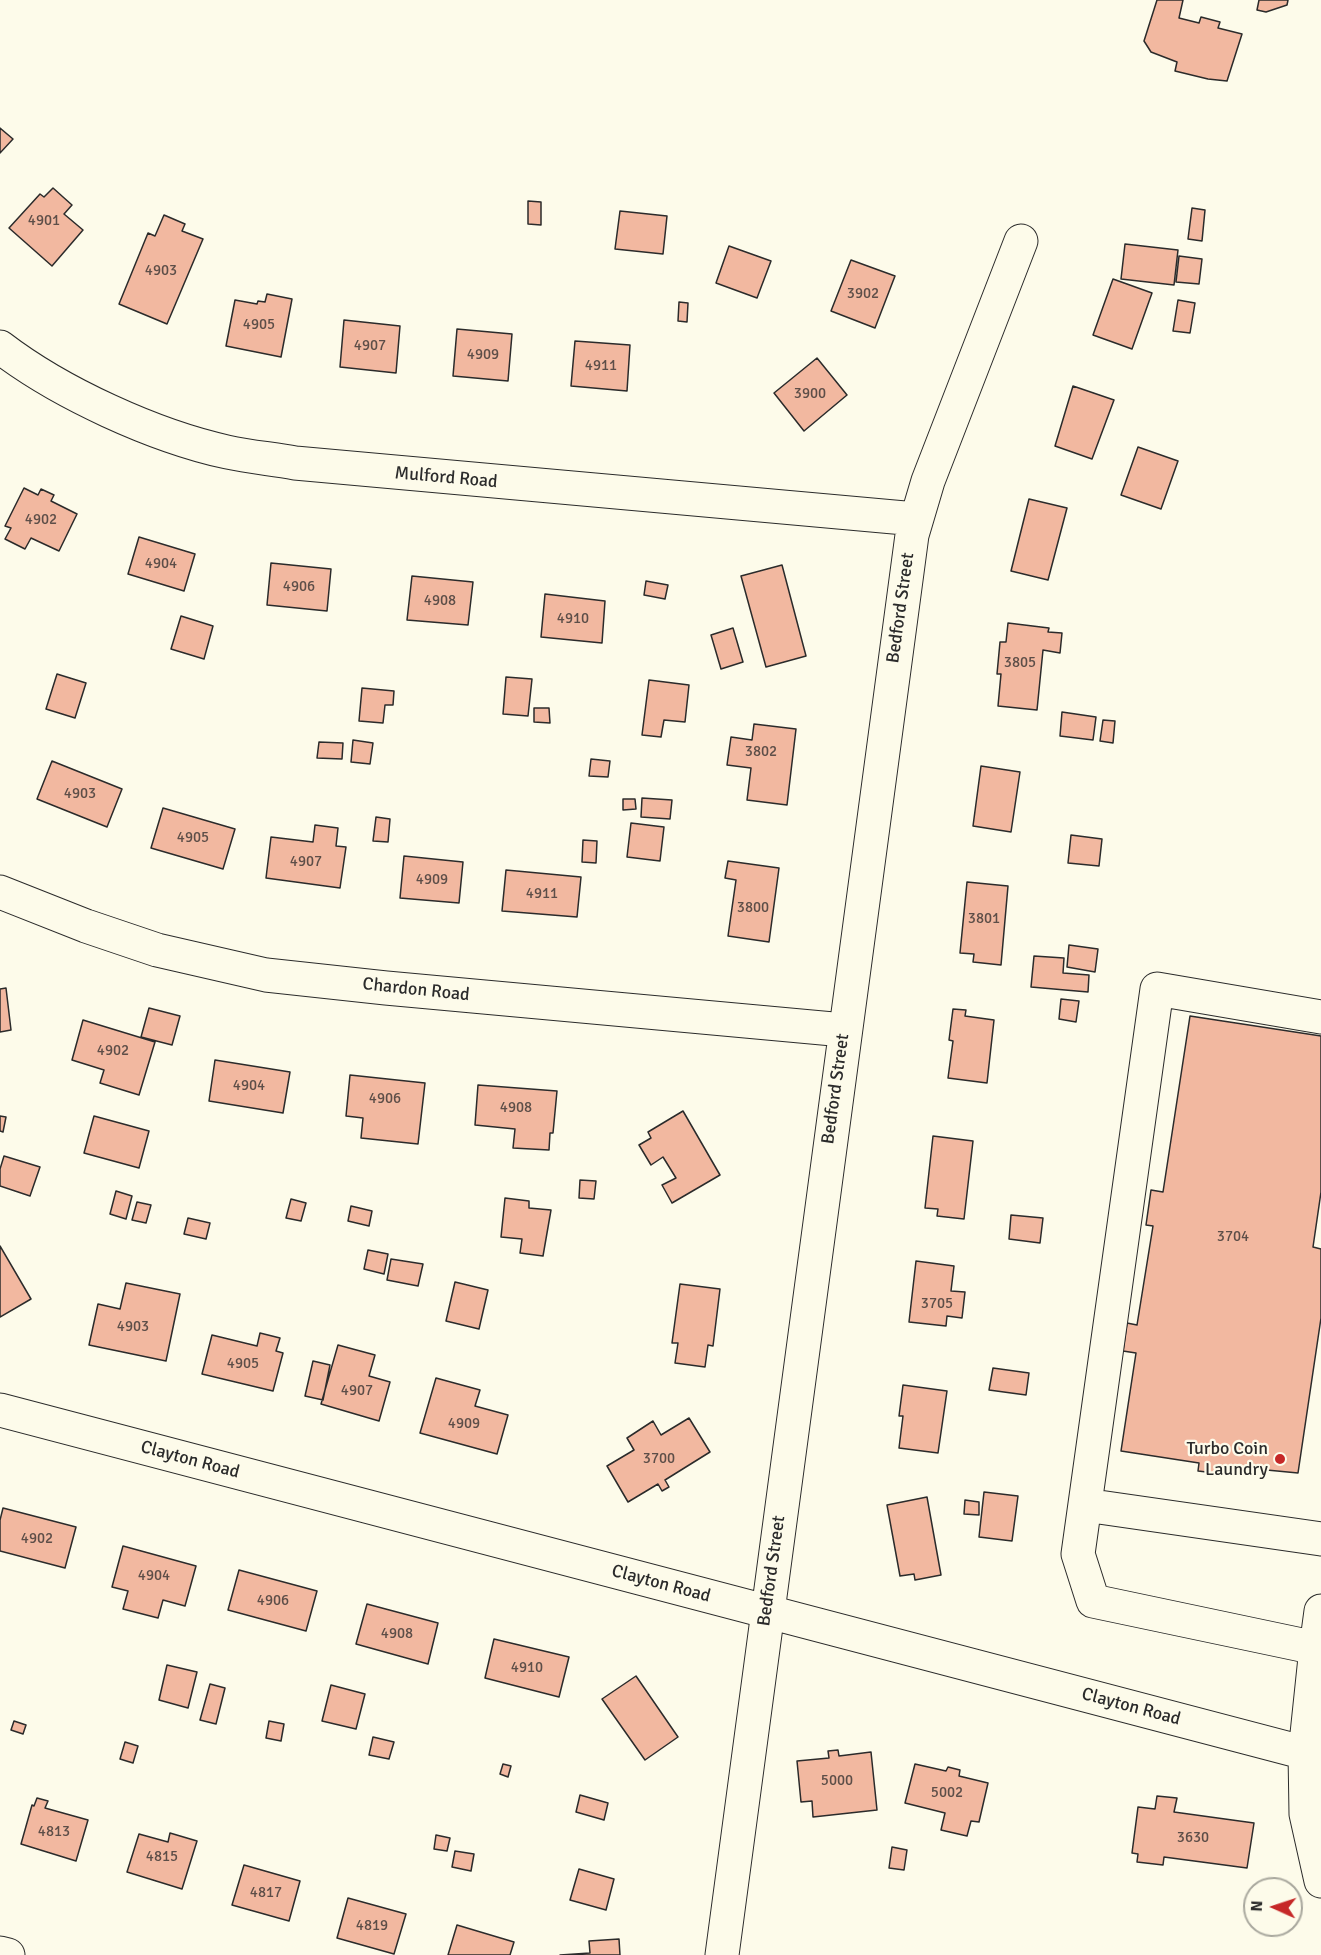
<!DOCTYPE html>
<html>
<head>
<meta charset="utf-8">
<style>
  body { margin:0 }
  #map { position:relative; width:1321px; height:1955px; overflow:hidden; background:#fdfbea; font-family:Signika,sans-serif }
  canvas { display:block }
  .north { position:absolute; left:1243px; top:1877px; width:60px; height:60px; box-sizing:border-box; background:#fdfbea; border:2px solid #a9a89e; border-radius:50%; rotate:273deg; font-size:16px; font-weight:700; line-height:24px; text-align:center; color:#2b2b2b }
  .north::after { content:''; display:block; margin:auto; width:21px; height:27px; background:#c62828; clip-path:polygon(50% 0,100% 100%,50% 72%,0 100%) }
</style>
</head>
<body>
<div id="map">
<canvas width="1321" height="1955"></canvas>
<div class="north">N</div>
</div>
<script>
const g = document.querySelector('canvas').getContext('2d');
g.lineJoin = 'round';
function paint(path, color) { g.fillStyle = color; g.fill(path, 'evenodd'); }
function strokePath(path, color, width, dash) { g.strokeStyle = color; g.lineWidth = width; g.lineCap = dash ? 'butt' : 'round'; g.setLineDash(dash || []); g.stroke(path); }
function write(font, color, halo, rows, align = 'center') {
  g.font = font + ' Signika,sans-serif'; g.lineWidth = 4.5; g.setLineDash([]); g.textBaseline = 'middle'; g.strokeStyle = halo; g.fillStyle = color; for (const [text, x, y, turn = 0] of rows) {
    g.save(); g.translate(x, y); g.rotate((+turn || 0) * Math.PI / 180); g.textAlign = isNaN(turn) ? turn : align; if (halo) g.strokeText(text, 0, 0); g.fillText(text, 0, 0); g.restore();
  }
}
const building = new Path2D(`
  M1157,0H1183L1179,18L1199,23L1201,17L1220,22L1218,28L1242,34L1227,81L1208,79L1175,71L1177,62L1151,52L1144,41Z
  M1259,0H1288L1287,5L1266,12L1257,10Z
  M0,128L13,139L0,153Z
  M53,188L72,205L64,214L83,230L52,266L9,228L40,194L44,197Z
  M528,201L541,202V225L528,224Z
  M1192,208L1205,210L1202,241L1188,239Z
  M620,211L667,216L663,254L615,249Z
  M164,215L185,224L182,231L203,239L167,324L119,304L148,233L155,236Z
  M1125,244L1178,250L1174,285L1121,279Z
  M729,246L771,261L757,298L716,283Z
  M1179,256L1202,259L1199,284L1176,282Z
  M851,260L895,276L875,328L831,311Z
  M1113,279L1152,293L1132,349L1093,335Z
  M267,294L292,299L281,357L226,346L235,300L257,304L258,301L265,302Z
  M1178,300L1195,303L1190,333L1173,331Z
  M679,302L688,303L687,322L678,321Z
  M344,320L400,326L396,373L340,367Z
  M457,329L512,334L508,381L453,376Z
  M575,341L630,345L627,391L571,386Z
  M817,358L847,395L804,431L774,393Z
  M1073,386L1114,400L1092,459L1055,446Z
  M1138,447L1178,461L1161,509L1121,495Z
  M24,488L38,495L41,489L54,495L51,501L77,514L59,551L31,538L25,549L5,539L11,528L5,526Z
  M1029,499L1067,508L1048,580L1011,571Z
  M139,537L195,554L184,591L128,574Z
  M271,563L331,569L327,611L267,605Z
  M782,565L806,656L766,667L741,576Z
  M412,576L473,582L468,625L407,620Z
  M646,581L668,585L665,599L644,595Z
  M545,594L605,601L602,643L541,637Z
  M181,616L213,626L204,659L171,649Z
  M1008,623L1049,628L1048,632L1062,633L1060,653L1043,650L1037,710L998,706L1001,674H997L1000,642H1006Z
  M733,628L743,662L721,669L711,635Z
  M57,674L86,683L75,718L46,709Z
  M506,677L532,679L528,716L503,714Z
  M649,680L689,685L685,722L664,720L661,737L642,735Z
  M362,688L394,691L393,705H385L383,723L359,721Z
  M534,708H549L550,723L534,722Z
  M1062,712L1096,717L1093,740L1060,736Z
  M1103,720L1115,721L1113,743L1100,741Z
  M754,724L796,729L787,805L747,800L751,768L727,765L731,737L752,740Z
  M353,740L373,743L370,764L351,762Z
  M319,742L343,743L342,759L317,758Z
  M591,759L610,761L608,777L589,776Z
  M52,761L122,789L107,827L37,799Z
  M981,766L1020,772L1011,832L973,826Z
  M642,798L672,800L670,819L641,817Z
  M623,799H635L636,809L623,810Z
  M163,808L235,829L223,869L151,848Z
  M376,817L390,819L388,842L373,841Z
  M631,823L664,827L660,861L627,857Z
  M315,825L338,828L336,846L346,847L340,888L266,878L271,837L313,842Z
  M1071,835L1102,839L1099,866L1068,863Z
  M583,840L597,841L596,863L582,862Z
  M404,856L463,862L459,903L400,898Z
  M728,861L779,868L769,942L728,936L736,880L725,878Z
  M506,870L581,877L577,917L502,911Z
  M967,882L1008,886L1001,965L973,962L974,954L960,953Z
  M1069,945L1098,949L1095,972L1067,967Z
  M1034,956L1064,958L1063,973L1089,975L1088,992L1031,987Z
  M6,988L11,1030L0,1032V989Z
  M1061,999L1079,1001L1076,1022L1059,1019Z
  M149,1008L180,1016L172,1045L141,1037Z
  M953,1009L966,1010L965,1016L994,1020L987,1083L948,1078L953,1041L949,1040Z
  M1190,1016L1321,1036V1192L1313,1247L1321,1249V1318L1298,1473L1225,1466L1223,1474L1198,1471L1199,1463L1121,1451L1136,1353L1123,1351L1127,1323L1137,1325L1153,1226L1146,1225L1151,1190L1163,1192Z
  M83,1020L155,1042L139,1095L100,1083L104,1070L72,1060Z
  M215,1060L290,1072L283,1113L209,1101Z
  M350,1075L425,1083L418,1144L361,1138L363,1118L346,1116Z
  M478,1085L557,1091L553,1133H550L549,1150L513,1148L515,1129L475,1125Z
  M683,1111L720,1175L672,1203L662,1185L676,1178L663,1157L651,1165L639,1145L651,1138L648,1132Z
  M0,1116L6,1117L3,1132L0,1131Z
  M94,1116L149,1131L139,1168L84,1153Z
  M933,1136L973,1141L964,1219L937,1216L938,1209L925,1208Z
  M4,1156L40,1167L30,1196L0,1186V1169Z
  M580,1180L596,1181L594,1199L579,1198Z
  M116,1191L132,1196L126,1219L110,1214Z
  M505,1198L529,1201V1208L551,1210L543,1256L520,1253L522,1239L501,1237Z
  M291,1199L306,1203L301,1221L286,1218Z
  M137,1202L151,1205L146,1223L132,1220Z
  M351,1206L372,1211L369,1226L348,1221Z
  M1011,1215L1043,1218L1040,1243L1009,1239Z
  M188,1218L210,1223L206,1239L184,1234Z
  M0,1246L31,1299L0,1317Z
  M368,1250L388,1254L384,1274L364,1269Z
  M391,1259L423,1264L418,1286L387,1280Z
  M916,1261L954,1266L951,1291L965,1292L962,1318L947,1316L946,1326L909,1322Z
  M455,1282L488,1290L479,1329L446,1321Z
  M126,1283L180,1294L166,1361L89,1345L98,1304L120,1309Z
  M680,1284L720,1289L713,1346L708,1345L705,1367L675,1363L678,1343H672Z
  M260,1333L280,1338L276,1351L283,1353L273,1391L202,1374L212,1335L257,1346Z
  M338,1345L375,1355L369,1376L390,1382L379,1421L321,1404Z
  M313,1361L330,1365L323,1400L305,1396Z
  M993,1368L1029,1373L1026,1395L989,1390Z
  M436,1378L480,1390L475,1406L508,1415L497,1454L420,1433Z
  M903,1385L947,1391L938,1453L899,1448L903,1416H899Z
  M689,1418L710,1452L665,1480L669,1487L662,1491L658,1484L628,1502L607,1466L634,1450L627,1438L653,1421L661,1435Z
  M984,1492L1018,1496L1012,1541L979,1537Z
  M927,1497L941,1575L915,1580L914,1574L900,1576L887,1505Z
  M965,1500L979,1502V1515L964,1514Z
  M3,1508L76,1527L65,1568L0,1551V1520Z
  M123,1546L196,1566L185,1606L163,1600L158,1618L123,1609L128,1591L112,1587Z
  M239,1570L317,1591L306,1631L228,1610Z
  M367,1604L438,1623L428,1664L356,1644Z
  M494,1639L569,1657L559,1697L485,1678Z
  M167,1665L197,1672L188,1708L159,1700Z
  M636,1676L678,1737L645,1760L602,1699Z
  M210,1684L225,1688L216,1724L200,1720Z
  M331,1685L365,1694L356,1729L322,1721Z
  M14,1721L26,1725L23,1734L11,1730Z
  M269,1721L284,1724L281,1741L266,1738Z
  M373,1737L394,1742L389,1759L369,1755Z
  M125,1742L138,1746L133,1763L120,1759Z
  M838,1750L839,1756L871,1752L877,1810L813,1817L812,1801L801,1802L797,1761L829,1758L828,1751Z
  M503,1764L511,1766L508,1777L500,1774Z
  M915,1764L946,1771L948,1767L960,1770L959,1776L988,1783L979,1822L971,1821L967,1836L941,1830L945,1813L905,1803Z
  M580,1795L608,1803L604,1820L576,1812Z
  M1157,1796L1177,1798L1174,1812L1254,1823L1247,1868L1164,1857L1163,1865L1137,1862L1138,1854L1132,1853L1138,1807L1155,1809Z
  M37,1798L48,1801L45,1808L88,1820L76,1861L21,1844L32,1805L34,1806Z
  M170,1833L197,1841L182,1889L127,1872L139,1834L168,1842Z
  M436,1835L450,1838L447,1851L434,1849Z
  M892,1847L907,1850L904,1870L889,1868Z
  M455,1851L474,1854L471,1871L452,1867Z
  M244,1865L300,1881L289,1921L232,1905Z
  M579,1869L614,1879L606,1910L570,1900Z
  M348,1898L406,1914L394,1954L337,1938Z
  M457,1925L514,1942L510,1955H448Z
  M619,1939L620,1955H560L590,1953L589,1941Z`);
const minor = new Path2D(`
  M0,347C60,393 154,436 227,452C250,457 273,459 295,463L916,519
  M0,892L86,926L157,950L266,975L386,988L844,1030
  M1321,1017L1157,989L1078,1554L1093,1601L1316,1648L1321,1611
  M0,1410L1321,1757
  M1085,1505L1321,1539
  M1321,1648H1316L1305,1753L1306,1814L1321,1881
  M0,1953L8,1955
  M722,1955L912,535L928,481L1021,241`);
const markers = [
  [1280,1459,6,"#c62828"]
];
const numberNames = [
  ["4901",44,221],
  ["4903",161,271],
  ["3902",863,294],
  ["4905",259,325],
  ["4907",370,346],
  ["4909",483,355],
  ["4911",601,366],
  ["3900",810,394],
  ["4902",41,520],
  ["4904",161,564],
  ["4906",299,587],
  ["4908",440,601],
  ["4910",573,619],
  ["3805",1020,663],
  ["3802",761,752],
  ["4903",80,794],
  ["4905",193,838],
  ["4907",306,862],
  ["4909",432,880],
  ["4911",542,894],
  ["3800",753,908],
  ["3801",984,919],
  ["4902",113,1051],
  ["4904",249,1086],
  ["4906",385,1099],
  ["4908",516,1108],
  ["3704",1233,1237],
  ["3705",937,1304],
  ["4903",133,1327],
  ["4905",243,1364],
  ["4907",357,1391],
  ["4909",464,1424],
  ["3700",659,1459],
  ["4902",37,1539],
  ["4904",154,1576],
  ["4906",273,1601],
  ["4908",397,1634],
  ["4910",527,1668],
  ["5000",837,1781],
  ["5002",947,1793],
  ["4813",54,1832],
  ["3630",1193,1838],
  ["4815",162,1857],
  ["4817",266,1893],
  ["4819",372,1926]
];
const streetNames = [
  ["Mulford Road",446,478,5],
  ["Bedford Street",901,608,-82],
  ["Chardon Road",416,990,6],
  ["Bedford Street",836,1089,-82],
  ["Clayton Road",190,1460,15],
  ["Bedford Street",772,1571,-82],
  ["Clayton Road",661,1584,15],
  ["Clayton Road",1131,1707,15]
];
const poiNames = [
  ["Turbo Coin",1268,1449],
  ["Laundry",1268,1470]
];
paint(building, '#f2b8a0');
strokePath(building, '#2b2b2b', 1.5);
strokePath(minor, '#2b2b2b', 35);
strokePath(minor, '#fdfbea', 33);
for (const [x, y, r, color] of markers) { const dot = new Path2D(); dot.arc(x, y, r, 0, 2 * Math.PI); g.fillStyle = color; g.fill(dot); strokePath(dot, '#fdfbea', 2); }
write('15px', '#5d4e48', null, numberNames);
write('18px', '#2b2b2b', '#fdfbea', streetNames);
write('18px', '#2b2b2b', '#fdfbea', poiNames, 'right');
</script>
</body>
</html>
